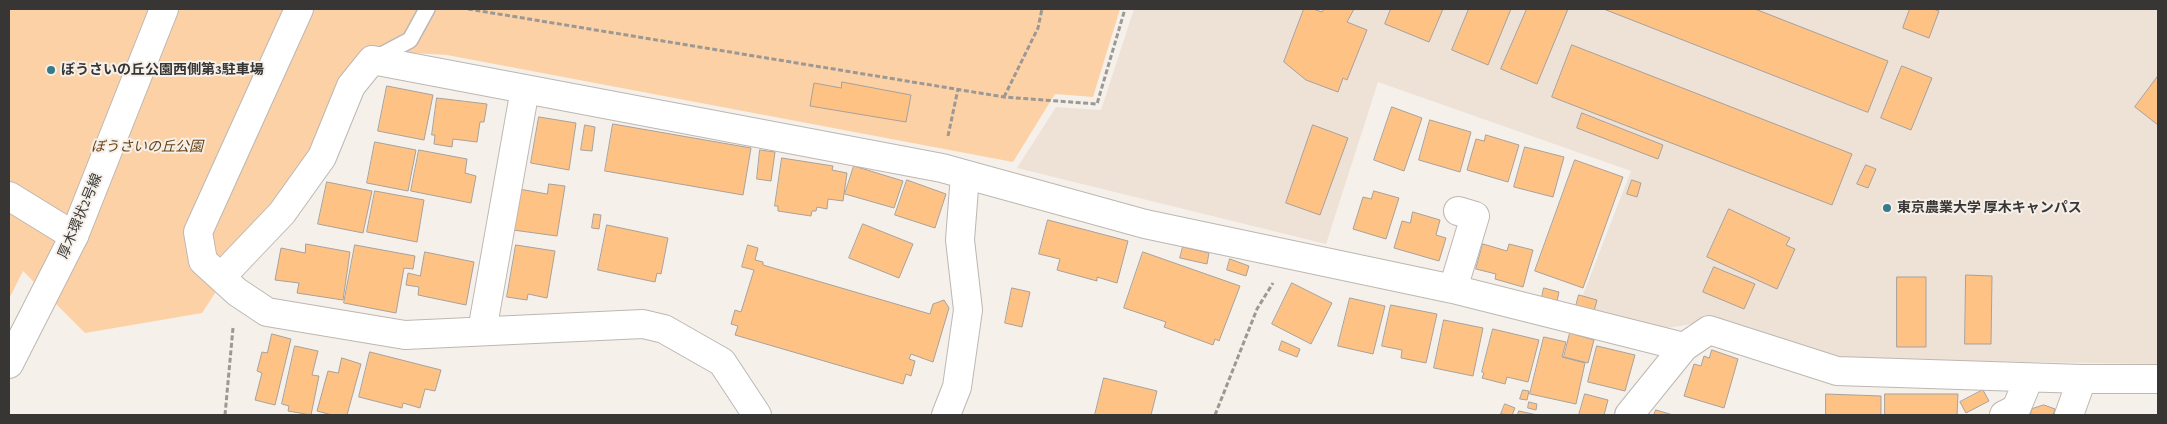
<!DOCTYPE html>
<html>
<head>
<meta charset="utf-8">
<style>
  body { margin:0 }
  #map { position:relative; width:2167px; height:424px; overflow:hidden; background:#f6f0ea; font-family:"Crimson Pro",serif }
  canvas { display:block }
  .frame { position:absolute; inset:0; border:10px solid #383634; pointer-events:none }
</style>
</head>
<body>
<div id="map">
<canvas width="2167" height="424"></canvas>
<div class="frame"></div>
</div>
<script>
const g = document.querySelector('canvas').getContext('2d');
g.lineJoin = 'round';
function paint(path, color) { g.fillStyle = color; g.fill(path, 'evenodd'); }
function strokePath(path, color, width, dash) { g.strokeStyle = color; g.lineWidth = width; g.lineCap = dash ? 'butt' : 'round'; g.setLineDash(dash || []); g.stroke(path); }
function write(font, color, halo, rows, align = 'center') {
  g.font = font + ' "Crimson Pro","Noto Sans JP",serif'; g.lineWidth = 4; g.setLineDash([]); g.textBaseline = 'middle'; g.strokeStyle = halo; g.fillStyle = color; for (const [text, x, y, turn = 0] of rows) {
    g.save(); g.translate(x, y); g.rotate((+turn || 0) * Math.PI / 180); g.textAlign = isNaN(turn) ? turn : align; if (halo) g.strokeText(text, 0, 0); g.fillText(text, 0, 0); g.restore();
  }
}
const built = new Path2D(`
  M1134,9H2158V364L1835,359L1717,320L1661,329L1579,305L1631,171L1378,82L1326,244L1017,168L1056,107L1101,110Z`);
const green = new Path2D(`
  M9,9H1120L1093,97L1055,94L1013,162L447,55L378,51L316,150L248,243L202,313L85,333L23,271L9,299Z`);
const building = new Path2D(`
  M1304,9H1313L1322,12L1324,9H1354L1347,22L1367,30L1347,80L1343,78L1338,92L1306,80L1284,62Z
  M1391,9H1443L1429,42L1385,24Z
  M1469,9H1511L1488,65L1452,50Z
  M1527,9H1568L1537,84L1501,69Z
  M1604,9H1755L1888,61L1868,112Z
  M1910,9H1933L1939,11L1929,38L1903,28Z
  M1572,45L1852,154L1832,205L1552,97Z
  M1902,66L1932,78L1911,130L1881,118Z
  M2158,76V125L2135,107Z
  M842,82L911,95L906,122L810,106L814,83L841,88Z
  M387,86L433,95L424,140L378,131Z
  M437,98L487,104L484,122H480L477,142L453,139L452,147L434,144L435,135H432Z
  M1392,107L1422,118L1404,171L1374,160Z
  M1582,113L1663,145L1658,159L1577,128Z
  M539,117L576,123L569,170L531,163Z
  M1430,120L1471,132L1460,172L1419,160Z
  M613,124L751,148L743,195L605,171Z
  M585,125L595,127L592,151L581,150Z
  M1313,125L1348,138L1320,215L1286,203Z
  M1486,135L1519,145L1508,182L1467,170L1476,139L1484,141Z
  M375,142L416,150L408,191L367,183Z
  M1525,147L1564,157L1553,197L1514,187Z
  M419,150L467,159L465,173L476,176L471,203L411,191Z
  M760,150L775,152L771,181L757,179Z
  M782,158L833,166L832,170L847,173L843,201L828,199L827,209L817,207L816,211H812L811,216L778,211V206H775Z
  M1575,160L1623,177L1583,288L1535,271Z
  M1866,165L1876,169L1868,188L1857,184Z
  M854,166L903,181L894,208L845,194Z
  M907,180L946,194L935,228L895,215Z
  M1632,180L1641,183L1637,197L1627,194Z
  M327,182L372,191L363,233L318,224Z
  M549,184L565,186L557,236L513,230L519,189L547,194Z
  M375,191L424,200L417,242L367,232Z
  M1374,191L1399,198L1386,239L1353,229L1363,197L1371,199Z
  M1729,209L1790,238L1786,245L1795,249L1777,289L1707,257Z
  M1413,212L1440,220L1436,235L1446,238L1439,261L1394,248L1402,221L1410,223Z
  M594,214L601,215L599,229L592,228Z
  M1048,220L1128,241L1117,283L1097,277V281L1057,270L1060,259L1039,254Z
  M863,224L913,244L899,278L849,258Z
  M607,225L668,238L661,274L657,273L655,282L598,270Z
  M306,244L350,252L343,300L297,293L299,283L275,280L281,248L305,253Z
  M1483,244L1507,251L1509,244L1533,250L1523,287L1495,279L1496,274L1476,269Z
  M355,245L415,256L413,269L404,268L396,313L344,303Z
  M516,245L555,251L547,298L528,294L527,300L507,297Z
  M748,245L758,248L755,260L763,262V265L930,314L933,304L944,300L949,308L933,362L911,354L909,359L915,361L911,376L906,374L903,384L735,335L738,326L731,324L735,310L741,312L754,270L742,267Z
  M1183,247L1209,253L1207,264L1180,258Z
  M425,252L474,262L466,305L418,295L419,287L406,285L408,273L420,276Z
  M1143,252L1240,286L1219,341L1215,339L1213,345L1164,327L1166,322L1124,308Z
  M1230,259L1249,266L1246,276L1227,270Z
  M1714,267L1755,284L1744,309L1703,292Z
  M1966,275L1992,276L1991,344H1965Z
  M1897,277H1926V347H1897Z
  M1292,283L1332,303L1311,344L1272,324Z
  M1012,288L1030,292L1022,327L1005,323Z
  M1544,288L1559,292L1557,301L1542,297Z
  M1579,295L1597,300L1594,311L1576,306Z
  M1350,298L1385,306L1373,354L1338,346Z
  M1391,305L1437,314L1426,363L1401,358L1402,350L1382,346Z
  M1444,320L1483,328L1473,376L1434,368Z
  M1493,329L1539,340L1528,382L1507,377L1505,384L1482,378L1484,373L1482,372Z
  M1570,333L1594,340L1588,363L1564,357Z
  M272,334L291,339L275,405L255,400L262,373L257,371L262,352L267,353Z
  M1544,337L1566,342L1562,357L1585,363L1576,404L1530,394Z
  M1282,341L1300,349L1297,357L1279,350Z
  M295,346L318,351L312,375L319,376L311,415L288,411L289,406L282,404Z
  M1597,346L1635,355L1625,391L1588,382Z
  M1712,350L1738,359L1724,408L1684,396L1694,364L1701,366L1704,356L1709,358Z
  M370,352L441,370L435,391L425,389L420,408L403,403L402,408L359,397Z
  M342,358L361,364L347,415H332L317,411L328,371L338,373Z
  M1104,378L1157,391L1151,415H1095Z
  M1523,390L1529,391L1527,400L1520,399Z
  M1983,390L1989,401L1966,413L1960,402Z
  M1585,394L1608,400L1604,415H1579Z
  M1826,394L1881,396V415H1826Z
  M1885,394H1958L1957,415H1885Z
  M1529,402L1537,404L1536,410L1528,408Z
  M1505,404L1515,408L1512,415L1501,414Z
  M2044,405L2055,409L2053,415H2030L2032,409Z
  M1656,410L1673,415H1654Z
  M1519,411L1537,415H1518Z`);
const path = new Path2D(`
  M468,9L1004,97L1097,104L1125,9
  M1004,97L1038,28L1042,9
  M948,136L958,89
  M225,415L233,328
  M1215,415L1257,309L1273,283`);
const lane = new Path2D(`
  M374,59L410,40L427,9`);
const street = new Path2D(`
  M299,9L198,232L203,261L237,292L267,312L405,335L643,324L664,329L722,362L757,415
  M9,196L74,236
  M221,277L282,213L322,157L351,86L372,60L942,168L1145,224L1453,289L1684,347L1709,330L1837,371L2082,379H2158
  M1453,289L1475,216L1458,211
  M482,331L525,89
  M946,415L957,387L968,310L960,240L965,175
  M1629,415L1684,347
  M2004,415L2016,409L2029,378
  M2069,415L2082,379`);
const secondary = new Path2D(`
  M9,364L74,236L164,9`);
const markers = [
  [51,70,5,"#377b8a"],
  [1887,208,5,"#377b8a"]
];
const poiNames = [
  ["ぼうさいの丘公園西側第3駐車場",61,70],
  ["東京農業大学 厚木キャンパス",1897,208]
];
const parkNames = [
  ["ぼうさいの丘公園",147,147]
];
const streetNames = [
  ["厚木環状2号線",80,216,-67]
];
paint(built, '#eee2d7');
paint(green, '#fdd1a6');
paint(building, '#ffc285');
strokePath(building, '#a7a19b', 1);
strokePath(lane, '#bdb7b2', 18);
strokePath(street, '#bdb7b2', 30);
strokePath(secondary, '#bdb7b2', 30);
strokePath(path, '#9c9894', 3, [5, 2.5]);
strokePath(lane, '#fff', 15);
strokePath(street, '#fff', 28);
strokePath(secondary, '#fff', 28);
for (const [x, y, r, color] of markers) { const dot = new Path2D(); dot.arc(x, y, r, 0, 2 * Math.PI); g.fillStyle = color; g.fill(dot); strokePath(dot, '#f6f0ea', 2); }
write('bold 14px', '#383634', '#f6f0ea', poiNames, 'left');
write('italic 14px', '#663f10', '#f6f0ea', parkNames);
write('14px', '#383634', '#f6f0ea', streetNames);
</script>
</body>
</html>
